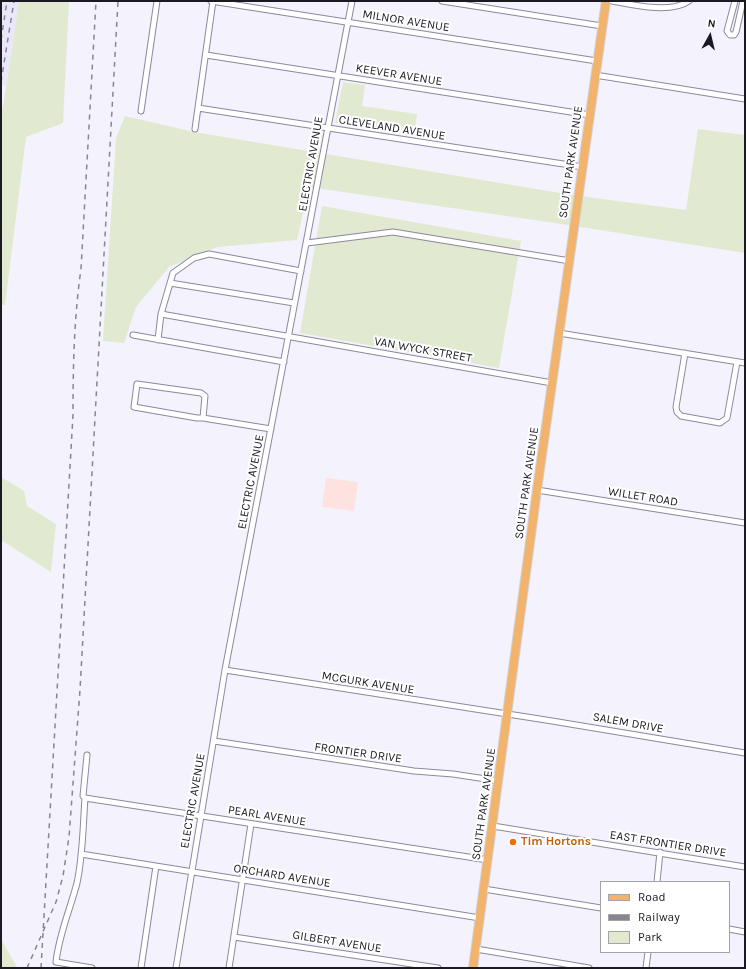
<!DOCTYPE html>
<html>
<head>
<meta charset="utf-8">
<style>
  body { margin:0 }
  #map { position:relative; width:746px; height:969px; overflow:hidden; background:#f4f2fc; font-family:Karla,sans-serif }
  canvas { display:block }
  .frame { position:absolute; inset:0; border:2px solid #1b1922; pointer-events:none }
  .legend { position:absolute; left:600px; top:881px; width:130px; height:72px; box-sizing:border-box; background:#fff; border:1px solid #a4a3a7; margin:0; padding:5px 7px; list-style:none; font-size:12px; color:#1b1922 }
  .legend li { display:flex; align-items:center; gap:8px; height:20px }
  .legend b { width:20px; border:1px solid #a4a3a7 }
  .north { position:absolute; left:690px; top:16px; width:40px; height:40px; -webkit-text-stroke:3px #fff; paint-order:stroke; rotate:8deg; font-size:11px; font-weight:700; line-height:16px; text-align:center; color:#1b1922 }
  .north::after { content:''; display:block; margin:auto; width:14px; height:18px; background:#1b1922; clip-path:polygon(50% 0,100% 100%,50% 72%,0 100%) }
</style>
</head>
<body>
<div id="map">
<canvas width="746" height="969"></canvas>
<div class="frame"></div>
<ul class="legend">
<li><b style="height:5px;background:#f2b46d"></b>Road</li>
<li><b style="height:5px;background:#87858f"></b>Railway</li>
<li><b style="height:11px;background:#e1ead0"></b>Park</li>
</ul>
<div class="north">N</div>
</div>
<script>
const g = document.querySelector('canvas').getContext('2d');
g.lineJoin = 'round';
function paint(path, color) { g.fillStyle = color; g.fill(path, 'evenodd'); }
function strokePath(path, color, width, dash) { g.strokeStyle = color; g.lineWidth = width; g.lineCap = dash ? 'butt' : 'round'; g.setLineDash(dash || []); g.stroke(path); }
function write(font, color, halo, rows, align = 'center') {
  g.font = font + ' Karla,sans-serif'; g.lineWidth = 4; g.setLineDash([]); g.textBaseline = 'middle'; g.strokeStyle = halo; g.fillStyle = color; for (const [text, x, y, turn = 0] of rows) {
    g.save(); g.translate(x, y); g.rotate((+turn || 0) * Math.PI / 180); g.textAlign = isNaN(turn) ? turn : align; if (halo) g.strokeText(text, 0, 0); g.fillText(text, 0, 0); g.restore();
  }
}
const built = new Path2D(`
  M1,1H19L6,86L1,85Z`);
const industrial = new Path2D(`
  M326,478L358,482L354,511L322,507Z`);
const green = new Path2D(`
  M19,1H69L63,123L26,137L5,305H1V119Z
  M343,82L365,85L362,106L417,114L414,135L335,123Z
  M125,116L194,132L572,195L686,210L698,129L745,135V253L568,225L309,187L297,240L217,247L169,267L136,307L124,343L103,341L116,138Z
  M322,206L521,241L499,368L300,333Z
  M1,477L24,491L27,506L56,524L51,572L1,540Z
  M1,939L17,967V968H1Z`);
const street = new Path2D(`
  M211,1L597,61
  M442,1L602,26
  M612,1C633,5 671,14 689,1
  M735,1L727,31L730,35H734L736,32L743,1
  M206,55L590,115
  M595,75L745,99
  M198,108L583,167
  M141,111L157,1
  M195,129L213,1
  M307,243L393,232L570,261
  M170,283L294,303
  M161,314L552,383
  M559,333L745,363
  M133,335L284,362
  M158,340L161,314L173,273L194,258L209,254L301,271
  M685,353L676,407L677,412L681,416L720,423L727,418L737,362
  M137,384L201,393L205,396L203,418H197L134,407Z
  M203,418L271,429
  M537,490L745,523
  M225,670L546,720L745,753
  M214,741L414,771L453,774L499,781
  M87,755L83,796L85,798L488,860
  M85,798C83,826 83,855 77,883C70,910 59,934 56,962L92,968
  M493,826L745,867
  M81,854L480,918
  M657,882L660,852
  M484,889L601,908
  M729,929L745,932
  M234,937L438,968
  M476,949L589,968
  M141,968L156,866
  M176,968L225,670L352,1
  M229,968L251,824
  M646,968L648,952`);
const primary = new Path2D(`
  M473,968L537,490L606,1`);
const rail = new Path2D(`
  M1,40L7,1
  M1,82L14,1
  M27,968L56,902L63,876L69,837L80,690L118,1
  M41,968L73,415C73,366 74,318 81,269L96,1`);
const markers = [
  [513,842,4,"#e8710a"]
];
const streetNames = [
  ["MILNOR AVENUE",406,21,9],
  ["KEEVER AVENUE",399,75,9],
  ["CLEVELAND AVENUE",392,128,9],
  ["SOUTH PARK AVENUE",571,162,-82],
  ["ELECTRIC AVENUE",311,164,-80],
  ["VAN WYCK STREET",423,350,10],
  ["ELECTRIC AVENUE",251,482,-79],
  ["SOUTH PARK AVENUE",527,483,-82],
  ["WILLET ROAD",643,497,9],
  ["MCGURK AVENUE",368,683,9],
  ["SALEM DRIVE",628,723,10],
  ["FRONTIER DRIVE",358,753,8],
  ["ELECTRIC AVENUE",193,801,-80],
  ["SOUTH PARK AVENUE",484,804,-82],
  ["PEARL AVENUE",267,816,9],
  ["EAST FRONTIER DRIVE",668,844,9],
  ["ORCHARD AVENUE",282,876,9],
  ["GILBERT AVENUE",337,942,9]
];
const foodNames = [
  ["Tim Hortons",521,842]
];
paint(built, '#ebe7fb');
paint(industrial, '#fde2e0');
paint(green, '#e1ead0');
strokePath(street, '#8d889f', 7);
strokePath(primary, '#d1d1d3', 10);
strokePath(street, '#fff', 5);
strokePath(primary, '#f2b46d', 8);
strokePath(rail, '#87858f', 1.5, [5, 5]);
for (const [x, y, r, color] of markers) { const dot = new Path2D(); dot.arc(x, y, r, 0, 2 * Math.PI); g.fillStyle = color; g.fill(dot); strokePath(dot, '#fff', 1.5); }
write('12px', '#1b1922', '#fff', streetNames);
write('bold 12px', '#c56008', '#fff', foodNames, 'left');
</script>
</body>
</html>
